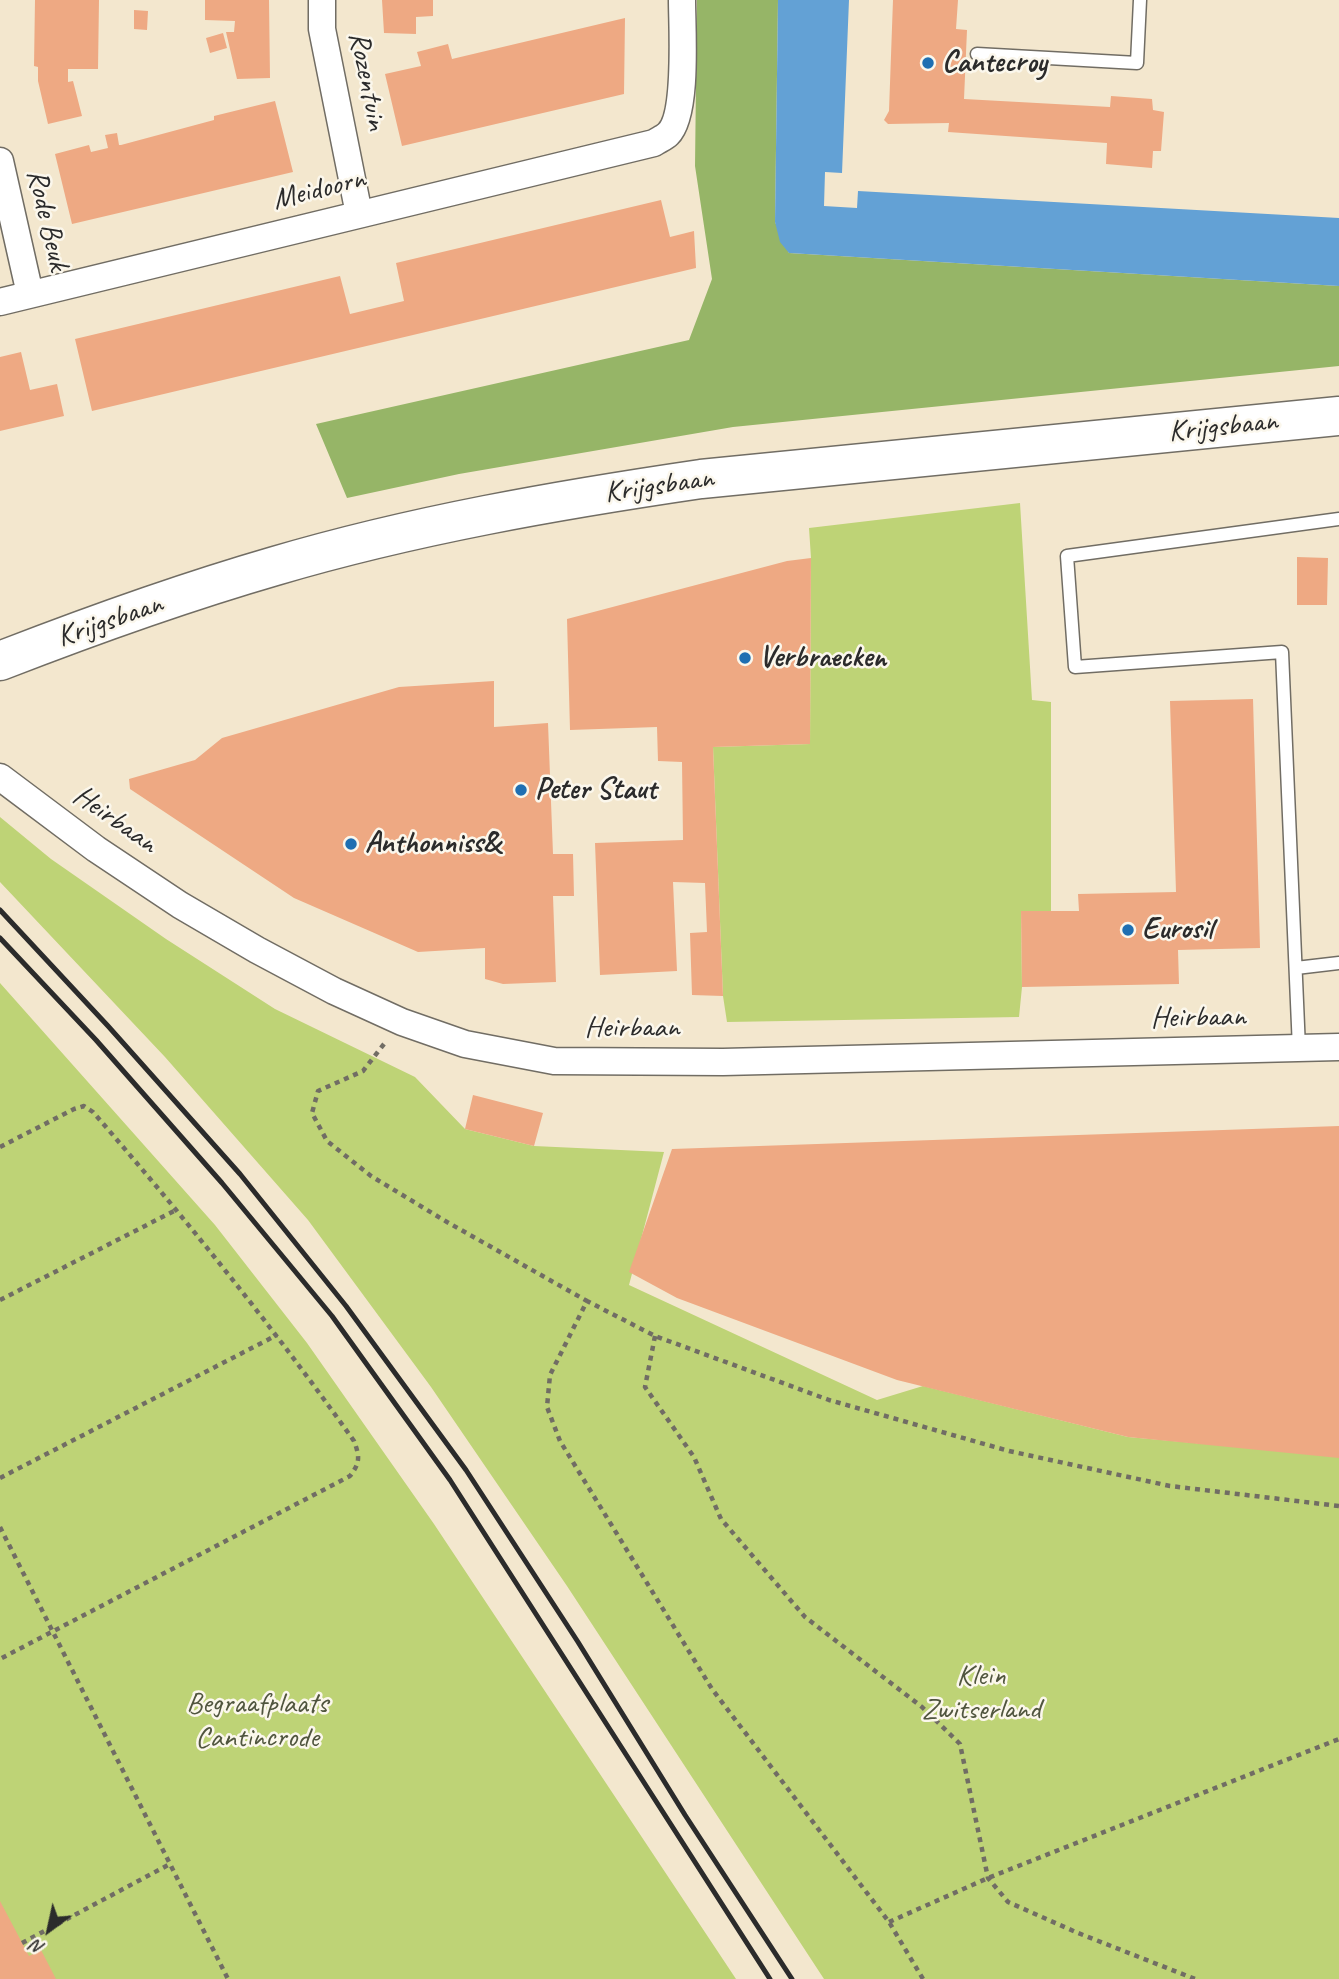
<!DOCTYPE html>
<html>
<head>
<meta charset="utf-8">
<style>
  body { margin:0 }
  #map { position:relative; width:1339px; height:1979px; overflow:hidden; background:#f3e7ce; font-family:Caveat,sans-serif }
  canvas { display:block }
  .north { position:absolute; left:14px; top:1895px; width:70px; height:70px; -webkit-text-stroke:5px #fbf7ec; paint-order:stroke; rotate:213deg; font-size:19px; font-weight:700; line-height:28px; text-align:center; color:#2b2b2b }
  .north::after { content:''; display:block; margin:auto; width:24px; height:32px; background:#2b2b2b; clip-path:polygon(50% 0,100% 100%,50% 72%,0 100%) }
</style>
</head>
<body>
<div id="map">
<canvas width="1339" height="1979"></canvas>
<div class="north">N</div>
</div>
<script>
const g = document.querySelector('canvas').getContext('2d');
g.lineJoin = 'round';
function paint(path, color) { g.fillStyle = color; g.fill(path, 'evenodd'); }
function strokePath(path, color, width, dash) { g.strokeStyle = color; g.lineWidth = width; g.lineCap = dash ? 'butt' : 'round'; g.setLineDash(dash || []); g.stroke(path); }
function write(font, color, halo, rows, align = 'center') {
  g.font = font + ' Caveat,sans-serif'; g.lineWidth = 5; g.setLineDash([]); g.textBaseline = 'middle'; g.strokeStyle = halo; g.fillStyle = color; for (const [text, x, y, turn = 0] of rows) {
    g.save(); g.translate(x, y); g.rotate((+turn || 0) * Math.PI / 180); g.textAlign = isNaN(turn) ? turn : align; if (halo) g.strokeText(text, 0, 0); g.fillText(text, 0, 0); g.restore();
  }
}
const green = new Path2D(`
  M1020,503L1032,700L1051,702V911L1021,912L1022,987L1019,1017L727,1022L723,996L713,747L810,744L811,558L809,528Z
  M0,817L51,859L166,939L275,1009L415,1077L465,1129L534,1146L664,1152L629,1285L877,1400L923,1386L1128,1437L1339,1456V1979H824L567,1586L431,1387L308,1220L165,1057L0,882Z
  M0,983L215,1225L307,1343L434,1524L736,1979H0Z`);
const forest = new Path2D(`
  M697,0H778L775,222L789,253L1339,286V366L733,427L459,474L347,498L316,424L689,340L712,279L695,166Z`);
const water = new Path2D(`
  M778,0H849L842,173L825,172L824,206L857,208L858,191L1339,218V286L789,253L780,242L775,222Z`);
const building = new Path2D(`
  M35,0H99L98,69H68V82L73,81L82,116L48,124L38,81V67L34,66Z
  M205,0H269L270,78L237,79L226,32H234L235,21L205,20Z
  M382,0H433V16L416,17V34L384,33Z
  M893,0H958L956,29L967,30L964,99L1110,107L1111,96L1152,99L1153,110L1164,112L1161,151H1153L1152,168L1106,164L1107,143L948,132L949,123L888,124L884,120L889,111Z
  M134,10L148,11L147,30L134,29Z
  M625,18L624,94L402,146L385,74L421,66L417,52L448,44L452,59Z
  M223,33L227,48L210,53L206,38Z
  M275,101L293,172L72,224L55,154L89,145L91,152L108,148L105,135L117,133L119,145H121L214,120V116Z
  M661,200L670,237L694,231L696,268L92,411L75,339L340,276L350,314L404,301L396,263Z
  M21,352L30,390L57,384L64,416L0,431V357Z
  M1297,557L1328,558L1327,605H1297Z
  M811,558L810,744L713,747L723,996L692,995L690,933L707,932L705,883L673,882L677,971L600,975L595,843L683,840L682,762L658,761L657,727L570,730L567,619L787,561Z
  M494,681V727L548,723L553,854H573L574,896H553L556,982L503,984L485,979V948L418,952L294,898L130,789L129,779L195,760L222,738L399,687Z
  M1253,699L1260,948L1178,950L1179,984L1022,987L1021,911H1079L1078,894L1176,892L1170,701Z
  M473,1095L543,1113L534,1146L465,1129Z
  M1339,1126V1458L1128,1437L897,1380L677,1298L629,1272L672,1149Z
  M0,1901L29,1956L41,1950L56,1979H0Z`);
const path = new Path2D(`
  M384,1044L363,1071L318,1091L312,1113L327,1141L371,1176L447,1222L587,1301
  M0,1147L74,1109L84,1106L93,1112C185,1218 273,1327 354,1441C360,1457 360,1463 350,1476L0,1659
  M0,1300L178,1209
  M655,1336L645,1387L694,1457L721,1519L805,1617L922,1707L960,1744L988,1878L1008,1902L1078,1933L1195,1979
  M0,1478L277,1335
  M0,1527L228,1979
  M889,1922L988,1878L1339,1739
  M22,1943L170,1864
  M923,1979L889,1922L712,1689L560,1441L547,1407L550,1375L587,1301L655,1336L829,1400L1009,1451L1170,1486L1339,1506`);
const lane = new Path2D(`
  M977,54L1137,63L1140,0
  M1296,968L1339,963
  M1299,1049L1282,652L1075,667L1067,556L1339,519`);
const street = new Path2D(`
  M322,0V29L359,214
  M0,161L30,294
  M0,302L654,143C658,140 664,138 668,134C688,115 682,29 682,0
  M0,777L96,849L180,905L257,950L334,991L402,1022L465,1044L554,1061L723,1062L1339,1047`);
const primary = new Path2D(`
  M0,661C90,626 182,593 275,566C414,525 558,500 701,479L1339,416`);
const rail = new Path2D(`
  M0,910L108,1026L240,1174L346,1306L466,1470L578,1642L685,1815L792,1979
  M0,938L96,1040L222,1183L332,1316L450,1480L770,1979`);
const markers = [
  [928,63,7,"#1f6fb2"],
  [745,658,7,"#1f6fb2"],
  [521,790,7,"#1f6fb2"],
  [351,844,7,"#1f6fb2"],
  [1128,930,7,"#1f6fb2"]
];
const poiNames = [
  ["Cantecroy",942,63],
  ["Verbraecken",759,658],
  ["Peter Staut",535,790],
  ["Anthonniss&",365,844],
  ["Eurosil",1142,930]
];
const streetNames = [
  ["Rozentuin",367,81,79],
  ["Meidoorn",319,190,-14],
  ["Rode Beuk",47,220,77],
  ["Krijgsbaan",1223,427,-6],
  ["Krijgsbaan",659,486,-8],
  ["Krijgsbaan",110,621,-19],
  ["Heirbaan",115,820,35],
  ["Heirbaan",1198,1018,-1],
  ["Heirbaan",632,1028]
];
const parkNames = [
  ["Klein",981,1676],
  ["Zwitserland",981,1710],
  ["Begraafplaats",257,1704],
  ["Cantincrode",257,1738]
];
paint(green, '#bed376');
paint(forest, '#96b567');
paint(water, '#63a1d5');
paint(building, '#eea983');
strokePath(lane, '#716d64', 15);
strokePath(street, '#716d64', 29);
strokePath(primary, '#716d64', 41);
strokePath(path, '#716d64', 4.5, [5, 5]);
strokePath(lane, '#fff', 12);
strokePath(street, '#fff', 26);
strokePath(primary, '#fff', 38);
strokePath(rail, '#2b2b2b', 5);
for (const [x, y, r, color] of markers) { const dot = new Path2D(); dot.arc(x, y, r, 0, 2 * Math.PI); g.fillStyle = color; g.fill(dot); strokePath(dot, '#fbf7ec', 2.5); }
write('bold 30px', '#2b2b2b', '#fbf7ec', poiNames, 'left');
write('30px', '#2b2b2b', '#fbf7ec', streetNames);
write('30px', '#50553e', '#fbf7ec', parkNames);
</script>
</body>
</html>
